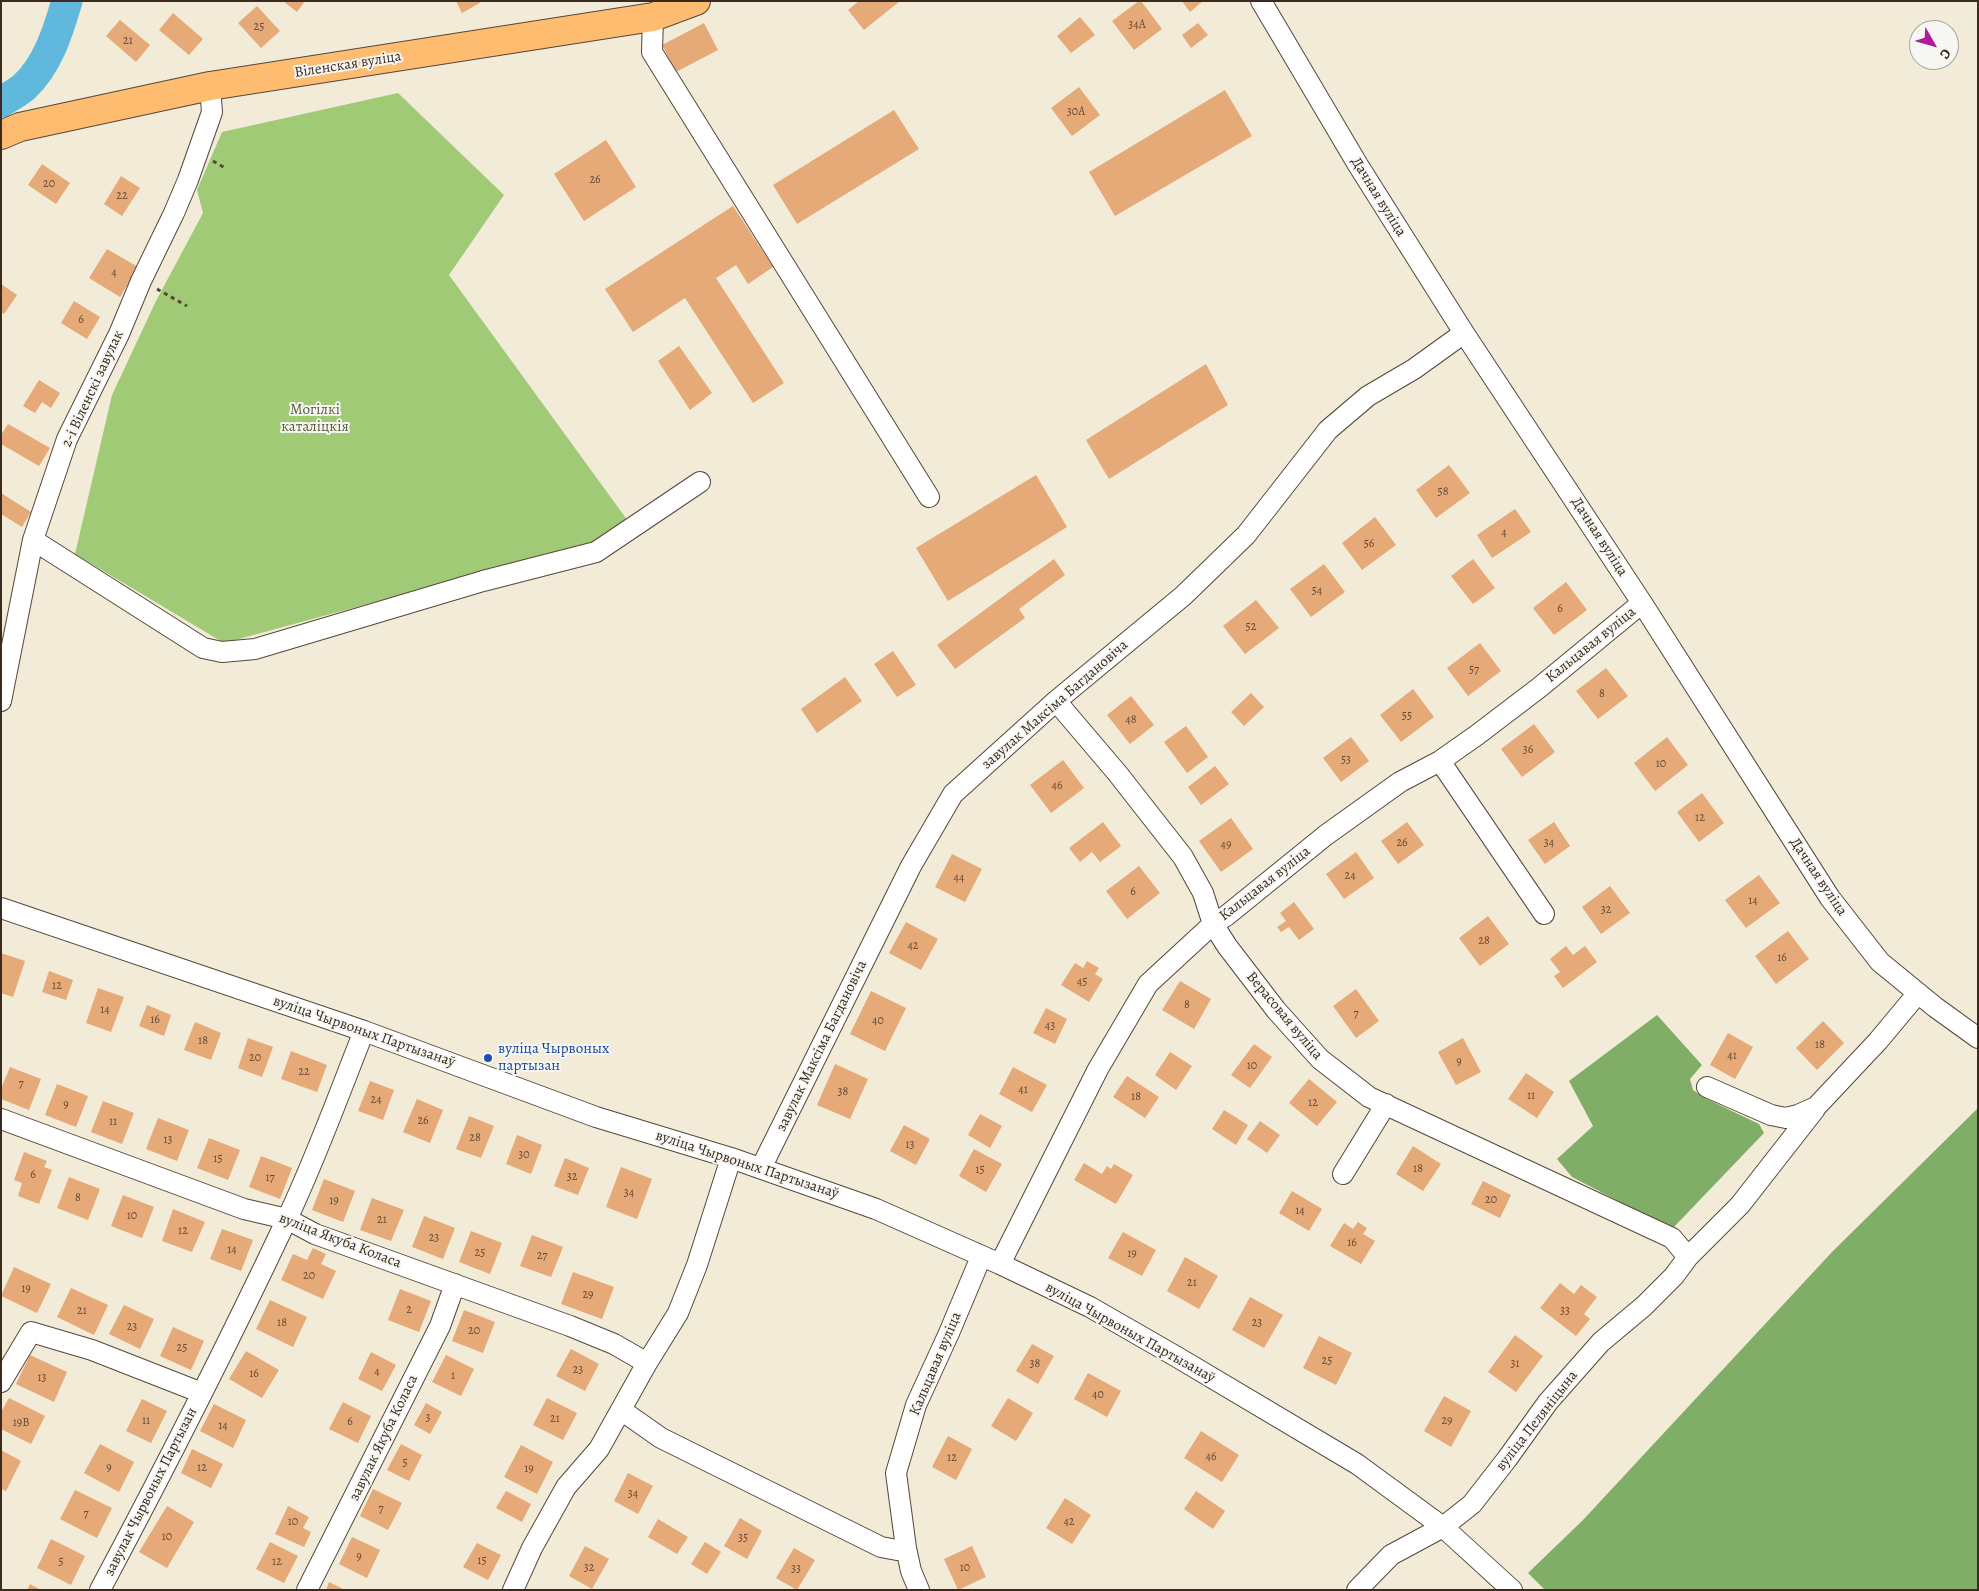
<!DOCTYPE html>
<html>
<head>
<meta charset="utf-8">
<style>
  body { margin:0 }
  #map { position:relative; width:1979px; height:1591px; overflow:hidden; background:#f1ebd8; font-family:Alegreya,serif }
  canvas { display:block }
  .frame { position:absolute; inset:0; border:2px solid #3b2a1e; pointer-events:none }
  .north { position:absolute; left:1909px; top:20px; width:50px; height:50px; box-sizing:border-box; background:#f6f6f2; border:1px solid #aba49d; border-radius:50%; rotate:128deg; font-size:14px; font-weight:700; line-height:20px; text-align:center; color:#3b2a1e }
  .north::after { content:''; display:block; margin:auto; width:18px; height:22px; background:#b5179e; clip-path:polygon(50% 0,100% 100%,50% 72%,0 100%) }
</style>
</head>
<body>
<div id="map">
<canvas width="1979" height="1591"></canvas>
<div class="frame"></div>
<div class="north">С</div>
</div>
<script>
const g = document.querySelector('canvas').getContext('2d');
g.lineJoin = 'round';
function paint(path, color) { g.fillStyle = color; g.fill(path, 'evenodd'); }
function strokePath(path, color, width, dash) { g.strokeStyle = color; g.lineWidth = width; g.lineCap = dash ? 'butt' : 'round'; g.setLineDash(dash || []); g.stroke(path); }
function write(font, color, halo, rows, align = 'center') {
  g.font = font + ' Alegreya,serif'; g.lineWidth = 4; g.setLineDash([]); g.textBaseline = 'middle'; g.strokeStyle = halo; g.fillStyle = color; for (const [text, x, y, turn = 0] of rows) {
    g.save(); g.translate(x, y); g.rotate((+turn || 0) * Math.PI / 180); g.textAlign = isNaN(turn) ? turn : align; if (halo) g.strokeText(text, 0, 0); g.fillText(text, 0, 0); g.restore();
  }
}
const green = new Path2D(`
  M398,93L504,195L449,275L628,521L596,542L224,643L75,554L112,395L156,301L203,213L197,190L222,132Z`);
const forest = new Path2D(`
  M1657,1015L1702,1065L1690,1079L1693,1090L1707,1099L1759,1124L1764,1133L1672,1229L1572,1177L1557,1159L1593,1126L1569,1081Z
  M1978,1108V1590H1545L1528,1573L1583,1520L1832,1252Z`);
const river = new Path2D(`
  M1,102C9,97 17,93 24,87C48,65 58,31 67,1`);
const building = new Path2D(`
  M283,1H305L297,12Z
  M456,1H483L462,13Z
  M859,1H900L864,30L848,10Z
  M1139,1H1141L1162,29L1134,50L1112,21Z
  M1182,1H1203L1190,12Z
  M257,6L280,31L261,48L238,23Z
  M173,13L203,39L189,55L159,30Z
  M1080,17L1095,35L1071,53L1057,36Z
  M120,20L150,45L136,62L106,36Z
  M704,23L718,50L676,72L662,45Z
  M1198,23L1208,35L1191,48L1182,35Z
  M1079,87L1100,115L1072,136L1051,108Z
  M1225,90L1252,136L1115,216L1089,172Z
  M894,110L919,149L797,224L773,185Z
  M606,140L636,187L584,221L554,174Z
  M42,164L70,183L56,204L28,185Z
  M121,176L140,188L122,216L104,204Z
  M733,206L773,267L748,284L736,265L716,278L784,383L753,403L685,298L633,332L605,289Z
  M107,249L138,267L120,297L89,278Z
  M1,284L17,295L4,314L1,312Z
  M74,301L100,317L87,339L61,323Z
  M679,346L712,393L690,410L658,361Z
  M1206,364L1228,405L1109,479L1086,440Z
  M39,380L60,393L51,408L42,402L35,413L23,406Z
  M8,424L50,448L39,466L1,444V435Z
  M1449,465L1470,493L1436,518L1416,490Z
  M1036,475L1067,527L948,601L916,548Z
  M1,493L31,512L22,527L1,514Z
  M1515,509L1531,532L1492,558L1477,535Z
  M1375,517L1396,545L1362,570L1342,543Z
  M1054,559L1065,575L1019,609L1025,618L955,669L937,645Z
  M1473,559L1495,588L1473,604L1451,576Z
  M1324,564L1345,592L1311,617L1290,589Z
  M1566,582L1587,610L1554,635L1533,608Z
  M1256,600L1279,628L1245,654L1223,626Z
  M1480,643L1501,671L1468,696L1447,668Z
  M893,651L916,685L897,697L874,664Z
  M1606,668L1628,696L1598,719L1576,691Z
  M845,677L862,701L817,733L801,709Z
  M1413,689L1434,717L1401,742L1380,715Z
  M1251,693L1264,707L1244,726L1231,712Z
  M1131,696L1154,725L1130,744L1107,715Z
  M1534,724L1555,752L1522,777L1501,749Z
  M1186,726L1208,757L1187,773L1164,742Z
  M1351,737L1369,761L1341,782L1323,758Z
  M1667,737L1688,765L1655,791L1634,763Z
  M1063,760L1084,788L1051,813L1030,785Z
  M1215,766L1229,784L1201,805L1188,787Z
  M1702,793L1724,823L1699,842L1677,812Z
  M1231,818L1253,849L1221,872L1199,841Z
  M1103,822L1121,846L1100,862L1092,852L1080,862L1069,848Z
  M1407,822L1424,845L1398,864L1381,841Z
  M1554,822L1570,846L1545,864L1528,840Z
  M1356,852L1374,878L1344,899L1326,874Z
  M952,854L982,869L965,902L935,887Z
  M1139,866L1160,893L1127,919L1106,891Z
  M1759,875L1780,903L1746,928L1725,900Z
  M1610,886L1630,913L1601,934L1582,907Z
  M1294,902L1314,929L1299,940L1289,927L1281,932L1277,927L1286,921L1280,913Z
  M1488,916L1509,944L1480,966L1459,938Z
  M906,922L938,939L921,970L889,953Z
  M1788,931L1809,959L1776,984L1755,956Z
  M1566,946L1573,955L1585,946L1597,962L1563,988L1554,976L1560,972L1550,959Z
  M1,953L25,961L13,997L1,993Z
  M1087,961L1099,968L1095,974L1103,979L1089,1002L1061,985L1075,963L1083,968Z
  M49,971L73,980L66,1000L42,992Z
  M1180,981L1211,999L1194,1029L1162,1010Z
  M98,988L124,997L111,1032L86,1023Z
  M1356,989L1379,1021L1356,1038L1333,1006Z
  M871,991L906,1008L885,1051L850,1034Z
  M147,1005L171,1015L164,1036L139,1026Z
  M1046,1008L1067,1019L1055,1044L1033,1033Z
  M1823,1021L1844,1043L1817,1070L1796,1048Z
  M195,1022L221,1033L211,1060L184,1050Z
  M1728,1033L1753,1047L1735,1079L1710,1065Z
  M248,1038L273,1047L262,1077L238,1068Z
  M1463,1038L1481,1072L1456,1085L1438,1052Z
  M1254,1044L1272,1057L1250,1088L1231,1075Z
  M291,1051L327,1065L317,1092L281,1079Z
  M1170,1052L1192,1066L1176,1090L1155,1075Z
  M835,1064L868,1079L850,1119L817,1105Z
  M10,1067L41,1079L29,1110L1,1099V1089Z
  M1013,1067L1047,1085L1032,1112L999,1094Z
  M1526,1073L1554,1092L1537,1118L1508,1099Z
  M1127,1076L1159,1097L1145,1118L1113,1097Z
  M1309,1079L1337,1102L1317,1126L1289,1103Z
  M370,1081L394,1090L383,1120L358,1111Z
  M57,1084L88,1096L76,1127L45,1115Z
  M417,1099L443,1110L430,1143L403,1132Z
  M103,1101L134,1113L122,1144L91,1132Z
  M1224,1110L1248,1125L1236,1145L1212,1129Z
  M980,1114L1002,1126L990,1148L968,1135Z
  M469,1116L494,1126L481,1158L456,1149Z
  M158,1118L189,1130L177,1161L146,1149Z
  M1260,1121L1280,1135L1267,1153L1247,1139Z
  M904,1125L930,1139L916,1165L890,1151Z
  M517,1135L542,1145L531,1174L506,1164Z
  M209,1138L240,1150L228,1180L197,1168Z
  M1413,1146L1441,1164L1423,1191L1396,1174Z
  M974,1149L1002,1164L986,1192L959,1176Z
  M24,1152L47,1161L44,1167L52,1170L39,1204L18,1196L22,1183L14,1180Z
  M261,1156L292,1168L280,1199L249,1187Z
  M565,1158L589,1168L578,1195L554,1186Z
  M1084,1163L1102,1174L1107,1166L1111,1169L1114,1164L1133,1175L1116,1204L1074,1180Z
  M621,1167L652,1179L637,1219L606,1207Z
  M69,1177L100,1189L88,1220L57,1208Z
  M324,1179L355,1191L343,1222L312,1210Z
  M1483,1181L1511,1195L1500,1218L1471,1204Z
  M1292,1191L1322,1209L1309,1231L1279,1213Z
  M123,1195L154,1207L142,1238L111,1226Z
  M372,1198L404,1210L391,1241L360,1230Z
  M173,1209L205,1222L192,1252L162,1241Z
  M424,1216L455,1228L443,1259L412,1247Z
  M1358,1222L1367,1228L1363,1234L1375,1241L1361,1264L1330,1246L1344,1223L1353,1229Z
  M222,1229L253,1240L241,1271L210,1259Z
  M471,1231L502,1243L490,1274L459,1262Z
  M1123,1232L1156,1250L1142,1276L1108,1258Z
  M532,1235L563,1247L551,1277L520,1266Z
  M313,1248L326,1254L321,1264L336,1271L323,1299L281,1280L293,1254L307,1260Z
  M1185,1257L1218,1276L1199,1309L1167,1291Z
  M14,1267L51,1284L37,1313L1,1296Z
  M573,1272L614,1287L602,1319L561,1304Z
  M1560,1283L1574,1294L1581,1285L1597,1297L1584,1314L1590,1319L1576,1336L1540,1308Z
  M71,1288L108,1305L94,1335L57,1317Z
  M400,1289L431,1301L419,1332L388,1320Z
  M1250,1297L1283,1315L1264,1348L1232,1330Z
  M270,1300L307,1317L293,1347L256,1329Z
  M124,1305L154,1319L140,1349L109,1334Z
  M464,1310L495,1322L483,1353L452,1341Z
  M173,1327L204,1341L191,1370L160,1356Z
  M1515,1335L1543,1356L1516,1392L1488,1372Z
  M1319,1336L1352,1353L1336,1385L1303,1368Z
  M1032,1344L1054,1356L1038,1384L1016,1371Z
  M571,1349L599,1364L585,1391L556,1376Z
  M246,1351L279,1370L262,1398L229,1379Z
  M371,1352L396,1365L382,1391L358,1379Z
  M30,1355L67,1372L54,1402L16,1384Z
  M446,1355L474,1369L461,1396L432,1382Z
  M1088,1373L1121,1391L1107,1417L1074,1399Z
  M1444,1396L1471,1411L1451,1447L1424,1431Z
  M9,1398L45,1416L31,1444L1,1429V1412Z
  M547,1398L577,1413L563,1440L533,1425Z
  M1008,1398L1033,1413L1016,1441L991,1426Z
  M142,1399L167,1411L151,1443L126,1431Z
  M343,1402L371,1416L358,1443L329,1429Z
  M426,1403L442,1412L430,1434L414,1425Z
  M214,1404L246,1420L233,1448L200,1431Z
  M1201,1431L1239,1455L1222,1482L1184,1458Z
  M948,1436L972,1449L956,1480L932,1467Z
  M100,1444L134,1462L119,1492L84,1473Z
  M401,1444L422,1455L409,1481L387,1470Z
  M521,1445L553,1462L537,1494L504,1477Z
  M192,1449L223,1464L211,1488L181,1473Z
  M1,1450L21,1461L6,1491L1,1489Z
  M628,1473L653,1486L638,1514L614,1501Z
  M373,1489L402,1503L388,1530L360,1516Z
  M75,1490L112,1508L97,1538L60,1519Z
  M506,1491L531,1504L522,1522L496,1508Z
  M1196,1491L1225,1511L1213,1529L1184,1509Z
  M1065,1498L1091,1515L1072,1544L1046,1528Z
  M167,1506L194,1522L167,1568L139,1552Z
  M288,1506L309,1517L303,1528L311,1532L304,1547L275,1534Z
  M740,1518L762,1531L747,1559L724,1546Z
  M658,1519L688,1537L677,1554L648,1537Z
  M352,1537L380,1550L367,1578L339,1564Z
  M51,1539L85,1556L71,1585L37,1568Z
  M270,1542L298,1556L284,1583L256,1569Z
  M705,1542L721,1552L707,1574L691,1564Z
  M477,1543L501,1555L488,1580L463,1567Z
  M585,1546L609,1559L592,1589L569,1576Z
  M972,1546L986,1577L958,1590L944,1559Z
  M794,1548L815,1560L797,1590L776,1578Z
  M329,1582L345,1590H326Z
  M30,1584L41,1590H27Z`);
const path = new Path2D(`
  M213,161L227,169
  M157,289L187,306`);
const minor = new Path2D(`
  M1261,1L1358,165L1464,333L1642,603L1830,898L1880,962L1935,1007L1978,1038
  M653,17L652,52L929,497
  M33,540L203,648L222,652L255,649L483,581L596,552L700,482
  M1,701L33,540L67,439L119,334L141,281L174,213L188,180L212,112L210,86
  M1056,701L1118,774L1183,857L1203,893L1213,924L1227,946L1276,1010L1320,1059L1369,1097L1672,1238L1688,1257L1674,1276L1644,1306L1601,1342L1548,1402L1507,1459L1472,1504L1443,1527L1391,1555L1357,1590
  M1440,761L1544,914
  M1,908L364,1031L596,1117L731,1158L876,1209L1000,1264L1090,1307L1177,1357L1357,1464L1443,1527L1512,1590
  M1707,1087L1771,1115L1786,1118L1798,1115L1816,1107L1878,1041L1918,993
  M1,1119L244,1209L287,1219L315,1234L570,1326L614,1344L647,1363
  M761,1168L911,866L953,794L1056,701L1183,596L1246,535L1328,430L1368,396L1414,369L1464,333
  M1343,1174L1386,1104
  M1688,1257L1740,1205L1815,1109
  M1000,1264L1098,1069L1148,984L1213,924L1226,916L1326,835L1400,782L1440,761L1477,735L1540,687L1642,603
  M1,1382L31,1332L92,1350L202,1393
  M621,1410L661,1438L881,1547L897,1550L906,1548
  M100,1590C165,1468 228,1344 287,1219C316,1158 339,1094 364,1031
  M307,1590L440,1326L455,1284
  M513,1590L532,1548L566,1487L599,1449L647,1363L678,1313L697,1265L731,1158
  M919,1590L911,1571L906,1548L896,1473L916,1405L949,1333L981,1257`);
const highway = new Path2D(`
  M1,135L20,127L210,86L653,17L696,1`);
const markers = [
  [488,1058,5,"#1a4fb4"]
];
const numberNames = [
  ["34А",1137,25],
  ["25",259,27],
  ["21",128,41],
  ["30А",1076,112],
  ["26",595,180],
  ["20",49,184],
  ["22",122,196],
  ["4",114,273],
  ["6",81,320],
  ["58",1443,492],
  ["4",1504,533],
  ["56",1369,544],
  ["54",1317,591],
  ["6",1560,609],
  ["52",1251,627],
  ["57",1474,670],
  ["8",1602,694],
  ["55",1407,716],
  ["48",1131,720],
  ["36",1528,750],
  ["53",1346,760],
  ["10",1661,764],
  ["46",1057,786],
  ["12",1700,818],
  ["26",1402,843],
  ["34",1549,843],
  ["49",1226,845],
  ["24",1350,876],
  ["44",959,878],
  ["6",1133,892],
  ["14",1753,901],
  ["32",1606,910],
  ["28",1484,941],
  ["42",913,946],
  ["16",1782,958],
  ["45",1082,982],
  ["12",57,986],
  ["8",1187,1005],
  ["14",105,1010],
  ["7",1356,1014],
  ["16",155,1020],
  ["40",878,1021],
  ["43",1050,1026],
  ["18",203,1041],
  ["18",1820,1045],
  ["41",1732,1056],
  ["20",255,1058],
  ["9",1459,1062],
  ["10",1252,1066],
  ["22",304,1072],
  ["7",21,1084],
  ["41",1023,1090],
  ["38",843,1092],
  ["11",1531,1096],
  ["18",1136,1097],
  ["24",376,1100],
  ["12",1313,1103],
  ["9",66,1105],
  ["26",423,1121],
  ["11",113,1122],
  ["28",475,1138],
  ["13",168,1140],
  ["13",910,1145],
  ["30",524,1155],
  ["15",218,1159],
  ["18",1418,1169],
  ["15",980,1170],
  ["6",33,1175],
  ["32",572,1177],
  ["17",270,1178],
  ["34",629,1193],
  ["8",78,1198],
  ["20",1491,1200],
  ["19",334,1201],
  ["14",1300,1211],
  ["10",132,1216],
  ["21",382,1220],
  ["12",183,1231],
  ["23",434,1238],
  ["16",1352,1243],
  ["14",232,1250],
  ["25",480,1253],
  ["19",1132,1254],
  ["27",542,1256],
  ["20",309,1276],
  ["21",1192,1283],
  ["19",26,1289],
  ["29",588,1295],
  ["2",409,1310],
  ["21",82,1311],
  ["33",1565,1311],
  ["18",282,1323],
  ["23",1257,1323],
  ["23",132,1327],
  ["20",474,1331],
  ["25",182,1348],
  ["25",1327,1361],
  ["38",1035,1364],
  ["31",1515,1364],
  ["23",578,1370],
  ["4",377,1372],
  ["16",254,1374],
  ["1",453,1376],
  ["13",42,1378],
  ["40",1098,1395],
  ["3",428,1418],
  ["21",555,1419],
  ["11",146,1421],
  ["29",1447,1421],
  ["6",350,1422],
  ["19В",21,1423],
  ["14",223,1426],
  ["46",1211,1457],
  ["12",952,1458],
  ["5",405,1463],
  ["9",109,1468],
  ["12",202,1468],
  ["19",529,1469],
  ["34",633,1494],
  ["7",381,1509],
  ["7",86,1514],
  ["10",293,1522],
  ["42",1069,1522],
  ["10",167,1537],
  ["35",743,1538],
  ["9",359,1557],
  ["15",482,1561],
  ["5",61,1562],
  ["12",277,1562],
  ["32",589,1568],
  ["10",965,1568],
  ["33",796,1569]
];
const streetNames = [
  ["Віленская вуліца",348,65,-9],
  ["Дачная вуліца",1378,197,58],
  ["2-і Віленскі завулак",93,389,-65],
  ["Дачная вуліца",1599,537,57],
  ["Кальцавая вуліца",1591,645,-39],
  ["завулак Максіма Багдановіча",1055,705,-41],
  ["Дачная вуліца",1818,877,56],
  ["Кальцавая вуліца",1265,884,-38],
  ["Верасовая вуліца",1284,1016,50],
  ["вуліца Чырвоных Партызанаў",364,1032,19],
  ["завулак Максіма Багдановіча",822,1046,-64],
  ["вуліца Чырвоных Партызанаў",747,1165,18],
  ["вуліца Якуба Коласа",340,1241,21],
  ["вуліца Чырвоных Партызанаў",1130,1333,29],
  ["Кальцавая вуліца",936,1364,-67],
  ["вуліца Пеляніцына",1537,1421,-52],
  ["завулак Якуба Коласа",384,1438,-64],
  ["завулак Чырвоных Партызан",151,1492,-63]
];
const parkNames = [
  ["Могілкі",315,410],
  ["каталіцкія",315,427]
];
const transitNames = [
  ["вуліца Чырвоных",498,1049],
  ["партызан",498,1066]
];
paint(green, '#a0ca76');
paint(forest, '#80ae67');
strokePath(river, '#60b9dd', 31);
paint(building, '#e6a978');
strokePath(minor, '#56473a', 22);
strokePath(highway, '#56473a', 30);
strokePath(path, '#56473a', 3, [4, 4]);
strokePath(minor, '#fff', 20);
strokePath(highway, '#fdbc70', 28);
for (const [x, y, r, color] of markers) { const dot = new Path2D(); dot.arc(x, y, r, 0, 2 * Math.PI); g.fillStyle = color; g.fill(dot); strokePath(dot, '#f6f6f2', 2); }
write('12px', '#664a34', null, numberNames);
write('15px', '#3b2a1e', '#f6f6f2', streetNames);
write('15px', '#595a38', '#f6f6f2', parkNames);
write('15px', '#164399', '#f6f6f2', transitNames, 'left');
</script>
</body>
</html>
